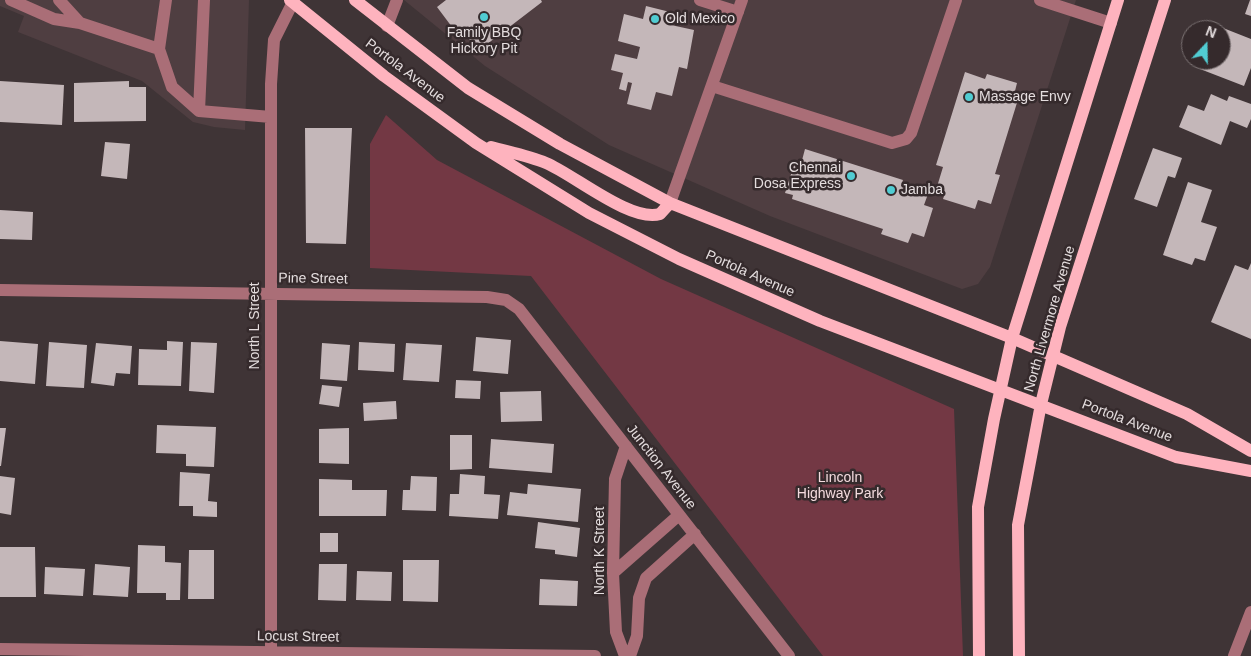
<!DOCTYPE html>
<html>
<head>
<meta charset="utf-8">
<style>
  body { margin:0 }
  #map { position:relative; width:1251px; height:656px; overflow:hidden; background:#3f3436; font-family:Helvetica,sans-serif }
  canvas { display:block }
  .north { position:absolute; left:1181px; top:20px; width:50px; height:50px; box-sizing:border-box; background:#352a2c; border:1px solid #7b7273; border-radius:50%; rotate:21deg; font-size:14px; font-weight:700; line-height:20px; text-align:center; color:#e4ddde }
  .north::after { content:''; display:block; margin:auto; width:18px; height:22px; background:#51ccd2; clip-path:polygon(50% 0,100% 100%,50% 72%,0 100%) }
</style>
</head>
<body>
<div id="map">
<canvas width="1251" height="656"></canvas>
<div class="north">N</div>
</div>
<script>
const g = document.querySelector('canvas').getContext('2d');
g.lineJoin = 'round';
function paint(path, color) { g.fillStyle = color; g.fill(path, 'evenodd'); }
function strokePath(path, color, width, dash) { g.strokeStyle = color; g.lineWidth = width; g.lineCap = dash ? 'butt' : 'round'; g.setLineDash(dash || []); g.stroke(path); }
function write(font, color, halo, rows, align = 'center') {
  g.font = font + ' Helvetica,sans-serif'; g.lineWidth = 5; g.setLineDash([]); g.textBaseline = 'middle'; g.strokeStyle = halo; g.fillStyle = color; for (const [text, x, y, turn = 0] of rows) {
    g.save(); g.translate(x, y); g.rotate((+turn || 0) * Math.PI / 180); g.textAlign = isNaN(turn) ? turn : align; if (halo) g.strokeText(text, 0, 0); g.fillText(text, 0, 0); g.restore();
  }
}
const built = new Path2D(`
  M0,0H249L245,130L214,127L193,122L142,81L18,32L24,16L0,6Z
  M404,0H1076L990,267L978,284L962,289L770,216L609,145L485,66Z`);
const green = new Path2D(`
  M386,115L437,160L661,279L954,409L963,656H823L531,276L370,268V144Z`);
const building = new Path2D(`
  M446,0H541L542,2L478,51L460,27L455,31L437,7Z
  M1250,0H1251V16L1245,14Z
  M646,6L674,13L671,25L694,30L687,69L679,67L672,96L656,92L651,110L627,104L632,83L628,82L626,91L619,89L623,73L611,70L615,54L637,59L640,47L618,41L624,14L643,19Z
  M1218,26L1251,39V68L1244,86L1200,69L1204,60H1221V30H1216Z
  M965,72L985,79L987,74L1017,83L1015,91L1020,93L995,174L1000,175L991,204L978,200L975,209L943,199L945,193L936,190L943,167L936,165Z
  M0,81L64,85L62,125L0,122Z
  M129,81V87H146V121L74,122V83Z
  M1211,94L1227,101L1229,96L1251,104V119L1247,128L1230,121L1221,145L1179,127L1188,105L1204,111Z
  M305,128H352L346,244L306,243Z
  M105,142L130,144L127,179L101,176Z
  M1153,148L1182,158L1175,178L1168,176L1157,207L1134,199Z
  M805,149L903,180L901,186L928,194L924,205L933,208L924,237L912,233L908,243L881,234L883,229L792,199L793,195L785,193L795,162L801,164Z
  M1188,182L1212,190L1201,222L1217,227L1205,261L1195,258L1192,265L1163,255Z
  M0,210L33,212L32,240L0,239Z
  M1251,263V339L1211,322L1235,265L1248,270Z
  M476,337L511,340L508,374L473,371Z
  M0,341L38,344L35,384L0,381Z
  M167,341L183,342L181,386L138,385L139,349L167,350Z
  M49,342L87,345L84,388L46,386Z
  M191,342L217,343L214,393L189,391Z
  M359,342L395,344L394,372L358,370Z
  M96,343L132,346L130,374L116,373L114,386L91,383Z
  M322,343L350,345L347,381L320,379Z
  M406,343L442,345L439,382L403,380Z
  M456,380L481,381L480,399L455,398Z
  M322,385L342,387L339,407L319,404Z
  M541,391L542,421L501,422L500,392Z
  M396,401L397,419L364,421L363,403Z
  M157,425L216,427L214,467L186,466V454L156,453Z
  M0,428H6L1,466H0Z
  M349,428V464L319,463V429Z
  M450,435H472V469L450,470Z
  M491,439L554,444L552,473L489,468Z
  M180,472L210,474L208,501L217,502V517L193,516V506H179Z
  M460,474L485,476L484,494L500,495L498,519L449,516L450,494H459Z
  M0,476L15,478L11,515L0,513Z
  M411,476L437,477L436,511L402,510L403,490H410Z
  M319,479L352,480V490H387L386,516H319Z
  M528,484L581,489L578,522L507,515L510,492L527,494Z
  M538,522L580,528L577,557L555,554V550L535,548Z
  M320,533H338V552H320Z
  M138,545L165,546V562L181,563L180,600H166V593H137Z
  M0,547H35L36,597H0Z
  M189,550H214V599H188Z
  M403,560H439L438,602L403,601Z
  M95,564L130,567L128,597L93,595Z
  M319,564H347L346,601L318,600Z
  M45,567L85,569L83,596L44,594Z
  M357,571L392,572L391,601L356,600Z
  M540,579L578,581L577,606L539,605Z`);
const minor = new Path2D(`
  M11,0L54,19L80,23L159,49L172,87L199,111L271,117
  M59,0L80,23
  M700,0L738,12
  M1040,0L1111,23
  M387,26L397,0
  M159,49L166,0
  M712,86L892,143L906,139L911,133L956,0
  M199,111L204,0
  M670,203L742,0
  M0,290L487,297L506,300L519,309L789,656
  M613,573L679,515
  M0,649L595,656
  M271,656V84L274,40L294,0
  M625,656L616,632L613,573L615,479L626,446
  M630,656L637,636L639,598L646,578L695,534
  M1234,656L1251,612`);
const major = new Path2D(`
  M290,0L384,76L476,143L589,213L679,259L820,321L1176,457L1251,471
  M355,0L468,88L560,144L670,203L1012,338L1187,414L1251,451
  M491,147C509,152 529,156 546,163C573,174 631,223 660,214L670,203
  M979,656L978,507L994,419L1012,338L1118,0
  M1019,656L1018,525L1041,404L1060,327L1165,0`);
const markers = [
  [484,17,5,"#51ccd2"],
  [655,19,5,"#51ccd2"],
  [969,97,5,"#51ccd2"],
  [851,176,5,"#51ccd2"],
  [891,190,5,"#51ccd2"]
];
const poiNames = [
  ["Old Mexico",665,19],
  ["Family BBQ",484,33,"center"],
  ["Hickory Pit",484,49,"center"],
  ["Massage Envy",979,97],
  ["Chennai",841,168,"right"],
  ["Dosa Express",841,184,"right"],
  ["Jamba",901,190]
];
const streetNames = [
  ["Portola Avenue",405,71,37],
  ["Portola Avenue",750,274,24],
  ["Pine Street",313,279,1],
  ["North Livermore Avenue",1050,319,-74],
  ["North L Street",255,326,-90],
  ["Portola Avenue",1127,421,21],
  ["Junction Avenue",661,467,52],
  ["North K Street",600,551,-90],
  ["Locust Street",298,637,1]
];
const parkNames = [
  ["Lincoln",840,478],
  ["Highway Park",840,494]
];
paint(built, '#4f3e41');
paint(green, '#733844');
paint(building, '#c4b7b9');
strokePath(minor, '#aa6e77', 12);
strokePath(major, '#feb3be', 12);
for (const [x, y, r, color] of markers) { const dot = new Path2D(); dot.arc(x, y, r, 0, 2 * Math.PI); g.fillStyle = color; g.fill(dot); strokePath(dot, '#352a2c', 2); }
write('14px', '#e4ddde', '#352a2c', poiNames, 'left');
write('14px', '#e4ddde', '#352a2c', streetNames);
write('14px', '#f4dbde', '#352a2c', parkNames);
</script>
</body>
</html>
